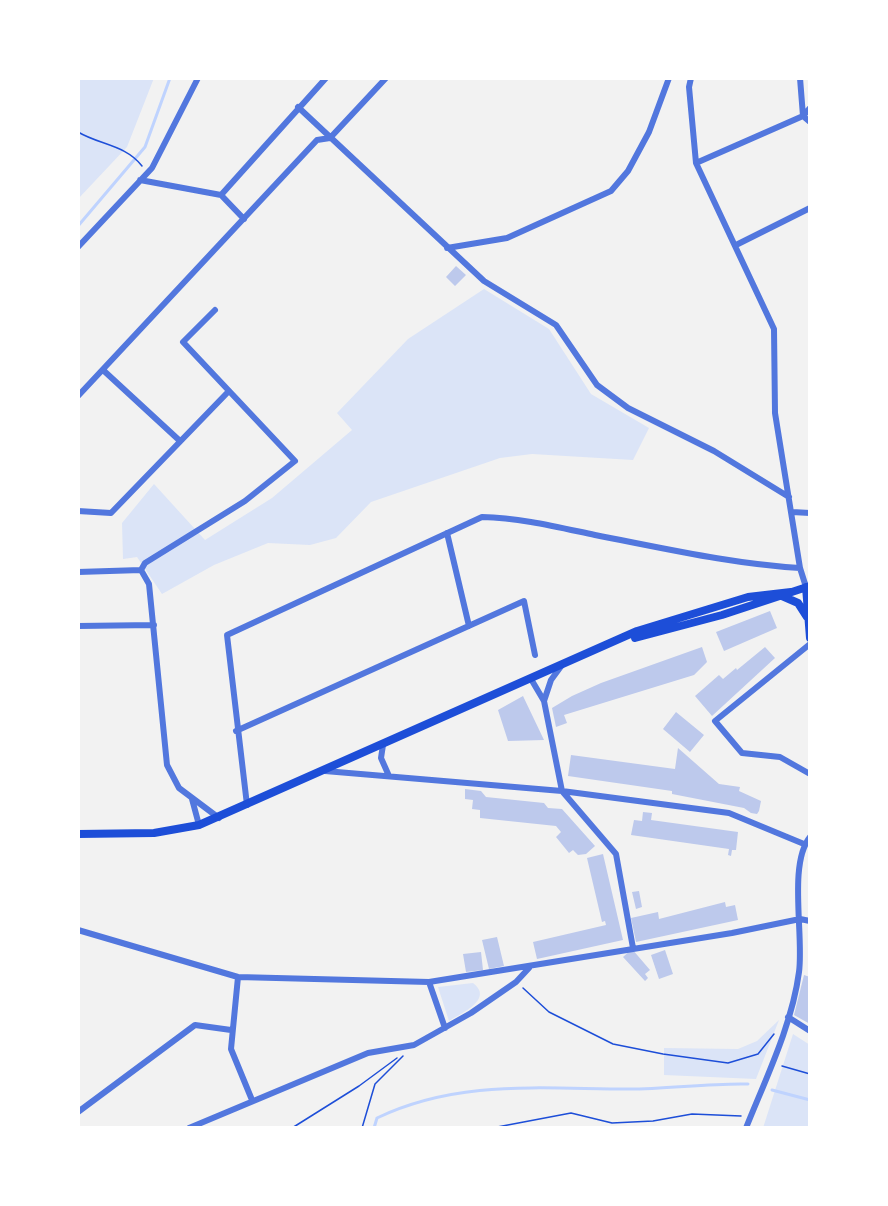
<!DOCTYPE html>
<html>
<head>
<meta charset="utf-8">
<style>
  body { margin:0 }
  #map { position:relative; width:888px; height:1206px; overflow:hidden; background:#f2f2f2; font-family:Poppins,sans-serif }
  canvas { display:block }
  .frame { position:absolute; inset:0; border:80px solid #fff; pointer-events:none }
</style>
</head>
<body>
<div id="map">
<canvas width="888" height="1206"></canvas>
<div class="frame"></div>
</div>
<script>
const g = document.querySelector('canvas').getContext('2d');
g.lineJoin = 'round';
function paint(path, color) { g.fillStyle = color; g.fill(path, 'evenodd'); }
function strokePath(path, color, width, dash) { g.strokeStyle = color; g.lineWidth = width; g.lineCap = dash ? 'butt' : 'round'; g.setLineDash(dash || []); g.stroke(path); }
const green = new Path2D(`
  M78,78H154L127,147L78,199Z
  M484,289L549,329L591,394L649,428L633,460L532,454L500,458L371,502L336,538L310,545L268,543L214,565L162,594L137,557L123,559L122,523L154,484L205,540L272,498L352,430L337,413L408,339Z
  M473,983C494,999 462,1013 449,1021L438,987Z
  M779,1020L756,1079L664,1075V1048L738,1049L757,1041Z
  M793,1034L810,1045V1128H763Z`);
const stream = new Path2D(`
  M78,226L145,147L170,78
  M772,1090L810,1100
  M374,1128L377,1118C459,1079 542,1089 629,1089C669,1089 708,1083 748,1084`);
const building = new Path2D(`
  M456,266L466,275L455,286L446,277Z
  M770,611L777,628L724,651L716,632Z
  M702,647L707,662L694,675L564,715L567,723L556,727L552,708L572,696L601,683Z
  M765,647L775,658L712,716L695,696L719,675L723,679L736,668L737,670Z
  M523,696L544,740L508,741L498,710Z
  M676,712L704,735L690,752L663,729Z
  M678,748L719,784L740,787L739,791L761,801L759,811L757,814L751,813L744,808L672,794V791L568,776L571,755L675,769Z
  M465,789L481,791L486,797L544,803L548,808L562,809L595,846L586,854L578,855L573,850L569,853L556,837L561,832L556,826L480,818V810L472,809L473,800L465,799Z
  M643,812L652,813L651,820L738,832L736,850H732L731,856L728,855L729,849L631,835L634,820L642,821Z
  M603,854L623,940L537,959L533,942L606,925L605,921L602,922L587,858Z
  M639,891L642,907L636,909L632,892Z
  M725,902L726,907L735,905L738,920L636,942L631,918L658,912L659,919Z
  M497,937L504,966L489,969L482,940Z
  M632,949L650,970L645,974L648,978L645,981L623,957Z
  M665,950L673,974L659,979L651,955Z
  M481,952L483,970L466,972L463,954Z
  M804,975L810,977V1024L794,1015Z`);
const path = new Path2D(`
  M78,132C100,145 126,145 142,166
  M523,988L549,1012L613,1044L663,1054L728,1063L758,1054L774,1034
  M782,1066L810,1074
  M292,1128L359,1086L397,1058
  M362,1128L375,1084L403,1056
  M467,1128H469
  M492,1128L571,1113L612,1123L653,1121L692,1114L741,1116`);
const minor = new Path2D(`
  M691,78L689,87L696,163L774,329L775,413L800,568L806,587
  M800,78L803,116L810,122
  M298,107L484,281L556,325L597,385L628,408L714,451L789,497
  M696,163L803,116L810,108
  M140,180L221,195
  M221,195L326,78
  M221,195L244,219
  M736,245L810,208
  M78,247L152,168L198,78
  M447,248L507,238L611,191L628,171L649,132L669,78
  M215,310L183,342L295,461L245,501L145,563L141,570L149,584L167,765L179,788L219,818
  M103,370L180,441
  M78,396L317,140L330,138L386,78
  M78,511L111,513L228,392
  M792,512L810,513
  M447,533L469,626
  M78,572L141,570
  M78,626L154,625
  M810,644L715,721L742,753L780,757L810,774
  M531,679L544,701L562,791L616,854L633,948
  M544,701L551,680L562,665
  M236,731L524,601L535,655
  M383,745L381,758L389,776
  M325,771L562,791L729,813L804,844
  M192,799L199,825
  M247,805L227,635L482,517C521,518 557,527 595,535C663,548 732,564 800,568
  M78,930L238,977L429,982L732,933L800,919L810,921
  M238,977L231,1049L252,1100
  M429,982L445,1028
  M788,1017L810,1031
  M78,1112L195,1025L231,1030
  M189,1128L368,1053L414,1045L471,1013L516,982L529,968
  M746,1128C766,1078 792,1025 799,972C804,936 788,864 810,837`);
const secondary = new Path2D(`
  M806,587L810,638
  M782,596L798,603L807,617
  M635,638L722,615L810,586
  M78,834L154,833L199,825L637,631L748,597L791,592`);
paint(green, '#dbe4f7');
strokePath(stream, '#bfd3fe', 3);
paint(building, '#bdc9ec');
strokePath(path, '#1d4ed8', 1.5);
strokePath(minor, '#5277de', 6);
strokePath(secondary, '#1d4ed8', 8);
</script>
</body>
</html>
